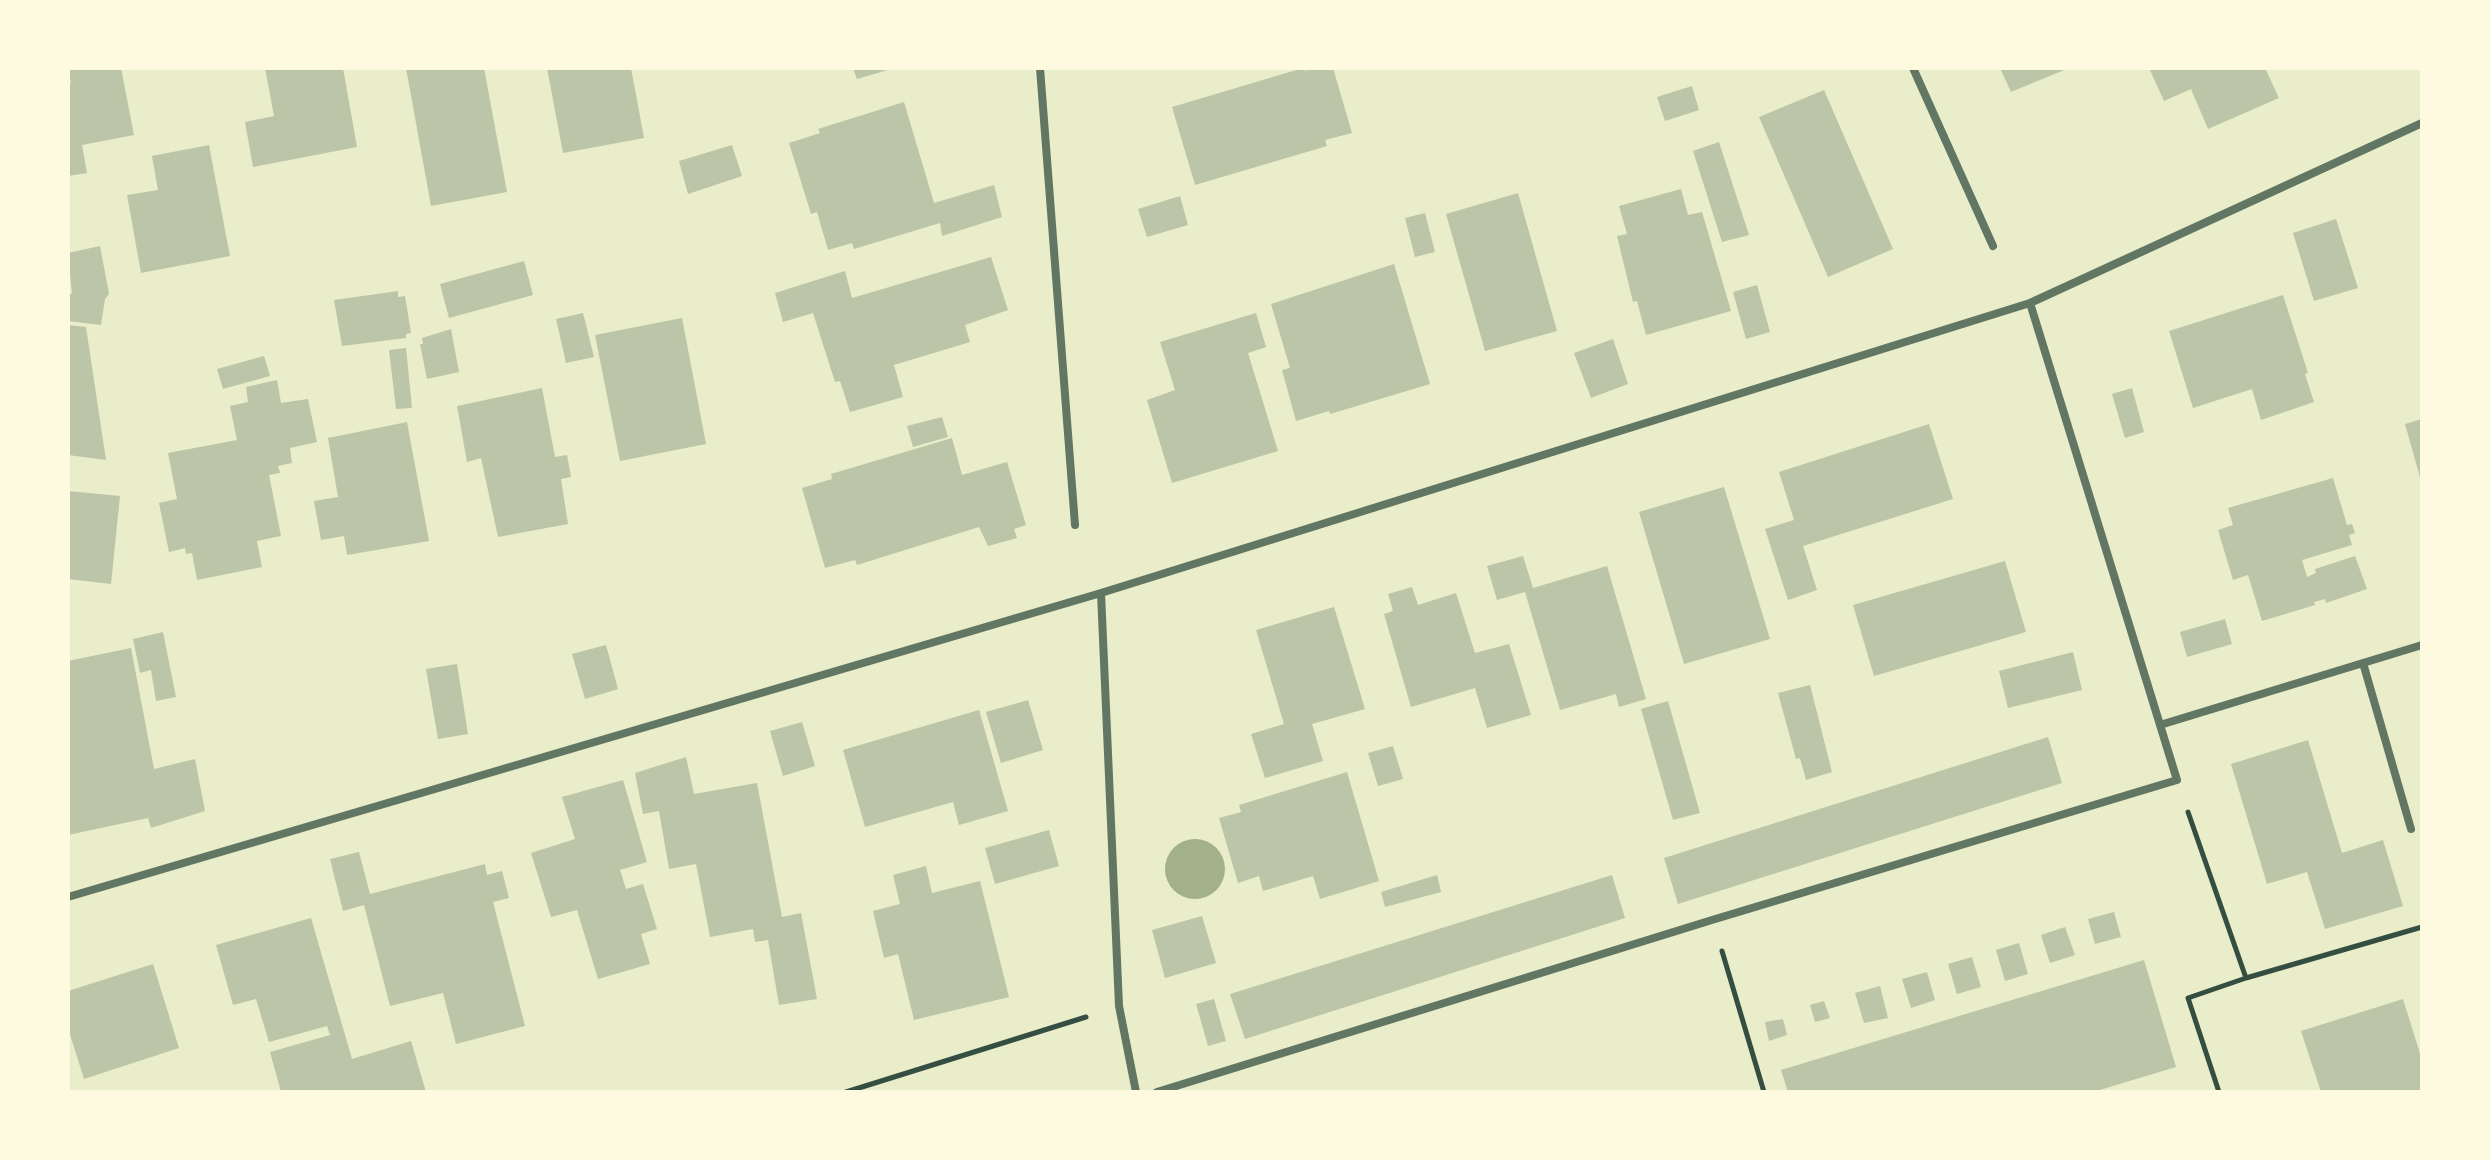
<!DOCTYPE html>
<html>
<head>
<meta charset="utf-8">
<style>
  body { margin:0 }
  #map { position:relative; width:2490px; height:1160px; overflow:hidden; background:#e9edc9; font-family:"Roboto Condensed",sans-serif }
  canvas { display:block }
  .frame { position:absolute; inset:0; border:70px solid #fefae0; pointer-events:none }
</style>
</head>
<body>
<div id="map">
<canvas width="2490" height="1160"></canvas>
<div class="frame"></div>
</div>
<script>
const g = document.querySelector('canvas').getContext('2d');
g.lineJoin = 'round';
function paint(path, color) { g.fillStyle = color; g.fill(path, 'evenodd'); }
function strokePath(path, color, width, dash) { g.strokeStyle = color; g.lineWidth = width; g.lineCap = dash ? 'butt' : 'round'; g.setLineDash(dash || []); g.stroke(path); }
const water = new Path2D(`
  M1165 869a30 30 0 1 1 60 0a30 30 0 1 1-60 0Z`);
const building = new Path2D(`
  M68,68H121L134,135L82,145L87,173L68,176V83H71Z
  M265,68H343L357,147L253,167L245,122L274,116Z
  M406,68H484L507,192L431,206Z
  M547,68H631L644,138L563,153Z
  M853,68H890L891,69L857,79Z
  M1303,68L1305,71L1311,68H1333L1352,133L1325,140L1327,146L1195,185L1172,107Z
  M2000,68H2069L2011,92Z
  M2149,68H2265L2279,98L2208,129L2191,89L2164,101Z
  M1692,86L1699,110L1665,121L1657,97Z
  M1824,90L1893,249L1828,277L1759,117Z
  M904,102L934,203L994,185L1002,217L942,236L940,223L854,249L852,243L828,250L817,212L811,214L789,143L820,133L818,129Z
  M1719,142L1749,235L1722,242L1693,151Z
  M209,145L230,256L141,273L127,195L158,190L152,156Z
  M732,145L742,176L688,194L679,161Z
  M1681,189L1688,215L1702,212L1731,311L1646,335L1637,301L1633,302L1617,236L1627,234L1619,206Z
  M1518,193L1557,331L1485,351L1446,214Z
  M1180,196L1188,225L1147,237L1138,209Z
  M1425,213L1435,252L1415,257L1405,218Z
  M2336,219L2358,288L2314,301L2293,233Z
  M100,246L109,294L105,299L101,325L68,321V293L72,294L68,253Z
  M991,257L1008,310L965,325L970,342L894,365L903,397L850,412L840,381L835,382L813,313L783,322L775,293L845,271L852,298Z
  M524,261L533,295L449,318L440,284Z
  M1394,264L1430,384L1330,414L1329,411L1296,421L1282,370L1290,368L1271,304Z
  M1757,285L1770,332L1746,339L1733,292Z
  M398,291V297L405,296L411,333L406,334V338L342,346L334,300Z
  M2283,295L2308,373L2305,374L2314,402L2261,420L2252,389L2193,408L2169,331Z
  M583,313L594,357L566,363L556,319Z
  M1256,313L1266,347L1248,353L1278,451L1172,483L1147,400L1175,390L1160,342Z
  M682,318L706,444L620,461L595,335Z
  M68,325L86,327L106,460L68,455Z
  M451,329L459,372L427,379L420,344H423L422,338Z
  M1613,339L1628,384L1591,398L1574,353Z
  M406,348L412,408L396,409L389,350Z
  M264,356L270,376L223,389L217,369Z
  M277,380L281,403L308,399L317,442L290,448L292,463L278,466L280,473L269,475L281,536L257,541L262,567L197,580L192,553L186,554L185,548L169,552L159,503L177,499L168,453L237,440L230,406L248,402L246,387Z
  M542,388L555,457L567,455L571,477L561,479L568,524L498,537L481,458L467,462L457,406Z
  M2132,388L2144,432L2125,438L2112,394Z
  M942,417L948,437L913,447L907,426Z
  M2422,419V481H2421L2405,424Z
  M407,422L429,541L347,555L344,536L321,540L314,501L338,497L328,438Z
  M1929,424L1953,499L1803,546L1817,590L1788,600L1765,529L1794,520L1779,472Z
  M952,438L962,475L1007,462L1026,525L1014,529L1017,538L988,546L979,527L857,565L855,560L825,568L802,488L832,479L831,474Z
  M2333,478L2347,525L2352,524L2355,533L2349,535L2352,545L2302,560L2307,577L2316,573L2315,569L2355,556L2367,589L2326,603L2325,599L2314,602L2315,605L2262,621L2248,575L2233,580L2218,530L2233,525L2228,508Z
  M1724,487L1770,639L1684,664L1639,512Z
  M68,491L120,496L111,584L68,579Z
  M1523,556L1533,588L1607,566L1646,699L1619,707L1616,694L1560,710L1525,592L1497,600L1487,566Z
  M2005,561L2026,632L1874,676L1853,605Z
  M1412,587L1418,605L1456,593L1475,653L1509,644L1531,715L1487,728L1475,688L1411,707L1384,614L1393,611L1388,594Z
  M1334,607L1365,709L1312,724L1323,761L1265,778L1251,734L1284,724L1256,630Z
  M2225,619L2232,644L2187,657L2180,632Z
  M163,632L176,697L156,701L151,670L140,673L133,639Z
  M606,645L618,689L585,699L572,654Z
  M131,648L154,769L195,759L205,811L151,828L148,818L68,835V661Z
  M2073,652L2082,690L2008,708L1999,671Z
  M457,664L468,734L438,739L426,669Z
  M1810,685L1832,772L1806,780L1800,758L1796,759L1778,693Z
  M1028,700L1043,750L1001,763L986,712Z
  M1668,701L1700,813L1673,820L1641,709Z
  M979,710L1008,811L959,825L953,802L865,827L843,750Z
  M802,722L815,766L783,776L770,731Z
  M2048,737L2062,783L1678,904L1664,858Z
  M2308,740L2342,853L2383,840L2403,906L2325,929L2307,872L2267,884L2231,764Z
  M1393,746L1403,779L1378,786L1368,753Z
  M686,757L694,794L757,783L782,917L801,913L817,999L779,1005L768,940L755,942L753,929L710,937L696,864L669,869L659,811L643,814L635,773Z
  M1347,772L1379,881L1320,899L1313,876L1263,891L1259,876L1238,883L1219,818L1241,812L1239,805Z
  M623,780L647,862L620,870L626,889L643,884L657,929L641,934L650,964L598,979L577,910L551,917L531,853L575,839L562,797Z
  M1049,830L1059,866L995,884L985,848Z
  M359,852L370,894L485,864L487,875L502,871L509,898L493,902L525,1026L456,1044L443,993L390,1006L364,905L343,911L330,859Z
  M926,866L932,893L980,881L1009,997L914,1020L898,954L884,958L873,911L900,904L893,875Z
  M1437,875L1441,892L1385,907L1381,892Z
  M1612,875L1625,918L1245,1039L1230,994Z
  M2114,912L2121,937L2095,944L2088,919Z
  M1202,916L1216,963L1165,978L1152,930Z
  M311,918L352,1059L411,1041L426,1092H281L270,1052L330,1035L327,1026L269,1042L256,999L233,1005L216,945Z
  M2065,927L2075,955L2050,963L2041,935Z
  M2019,943L2028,974L2005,981L1996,950Z
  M1972,957L1981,987L1957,994L1948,964Z
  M2144,960L2176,1067L2093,1092H1788L1781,1070Z
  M153,964L179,1048L84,1079L68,1028V991Z
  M1927,972L1935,1000L1911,1008L1902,979Z
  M1880,986L1888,1018L1864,1023L1855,993Z
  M1214,999L1226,1041L1208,1046L1196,1004Z
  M2403,999L2422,1060V1092H2321L2301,1031Z
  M1824,1001L1830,1018L1815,1022L1810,1005Z
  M1783,1019L1787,1035L1769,1041L1765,1022Z`);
const path = new Path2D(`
  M2188,812L2246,978
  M1722,951L1764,1092
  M846,1092L1086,1017
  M2219,1092L2188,998L2246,978L2422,927`);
const minor = new Path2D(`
  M1040,68L1075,525
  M1913,68L1993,246
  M1101,593L1119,1006L1136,1092
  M2363,663L2411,829
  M2160,725L2422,645
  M68,897L1101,593L2030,303L2422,123
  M1157,1092L1712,920L2177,780L2030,303`);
paint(water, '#a3b18a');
paint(building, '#bcc5a7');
strokePath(path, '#344e41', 5);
strokePath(minor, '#617663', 8);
</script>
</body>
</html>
